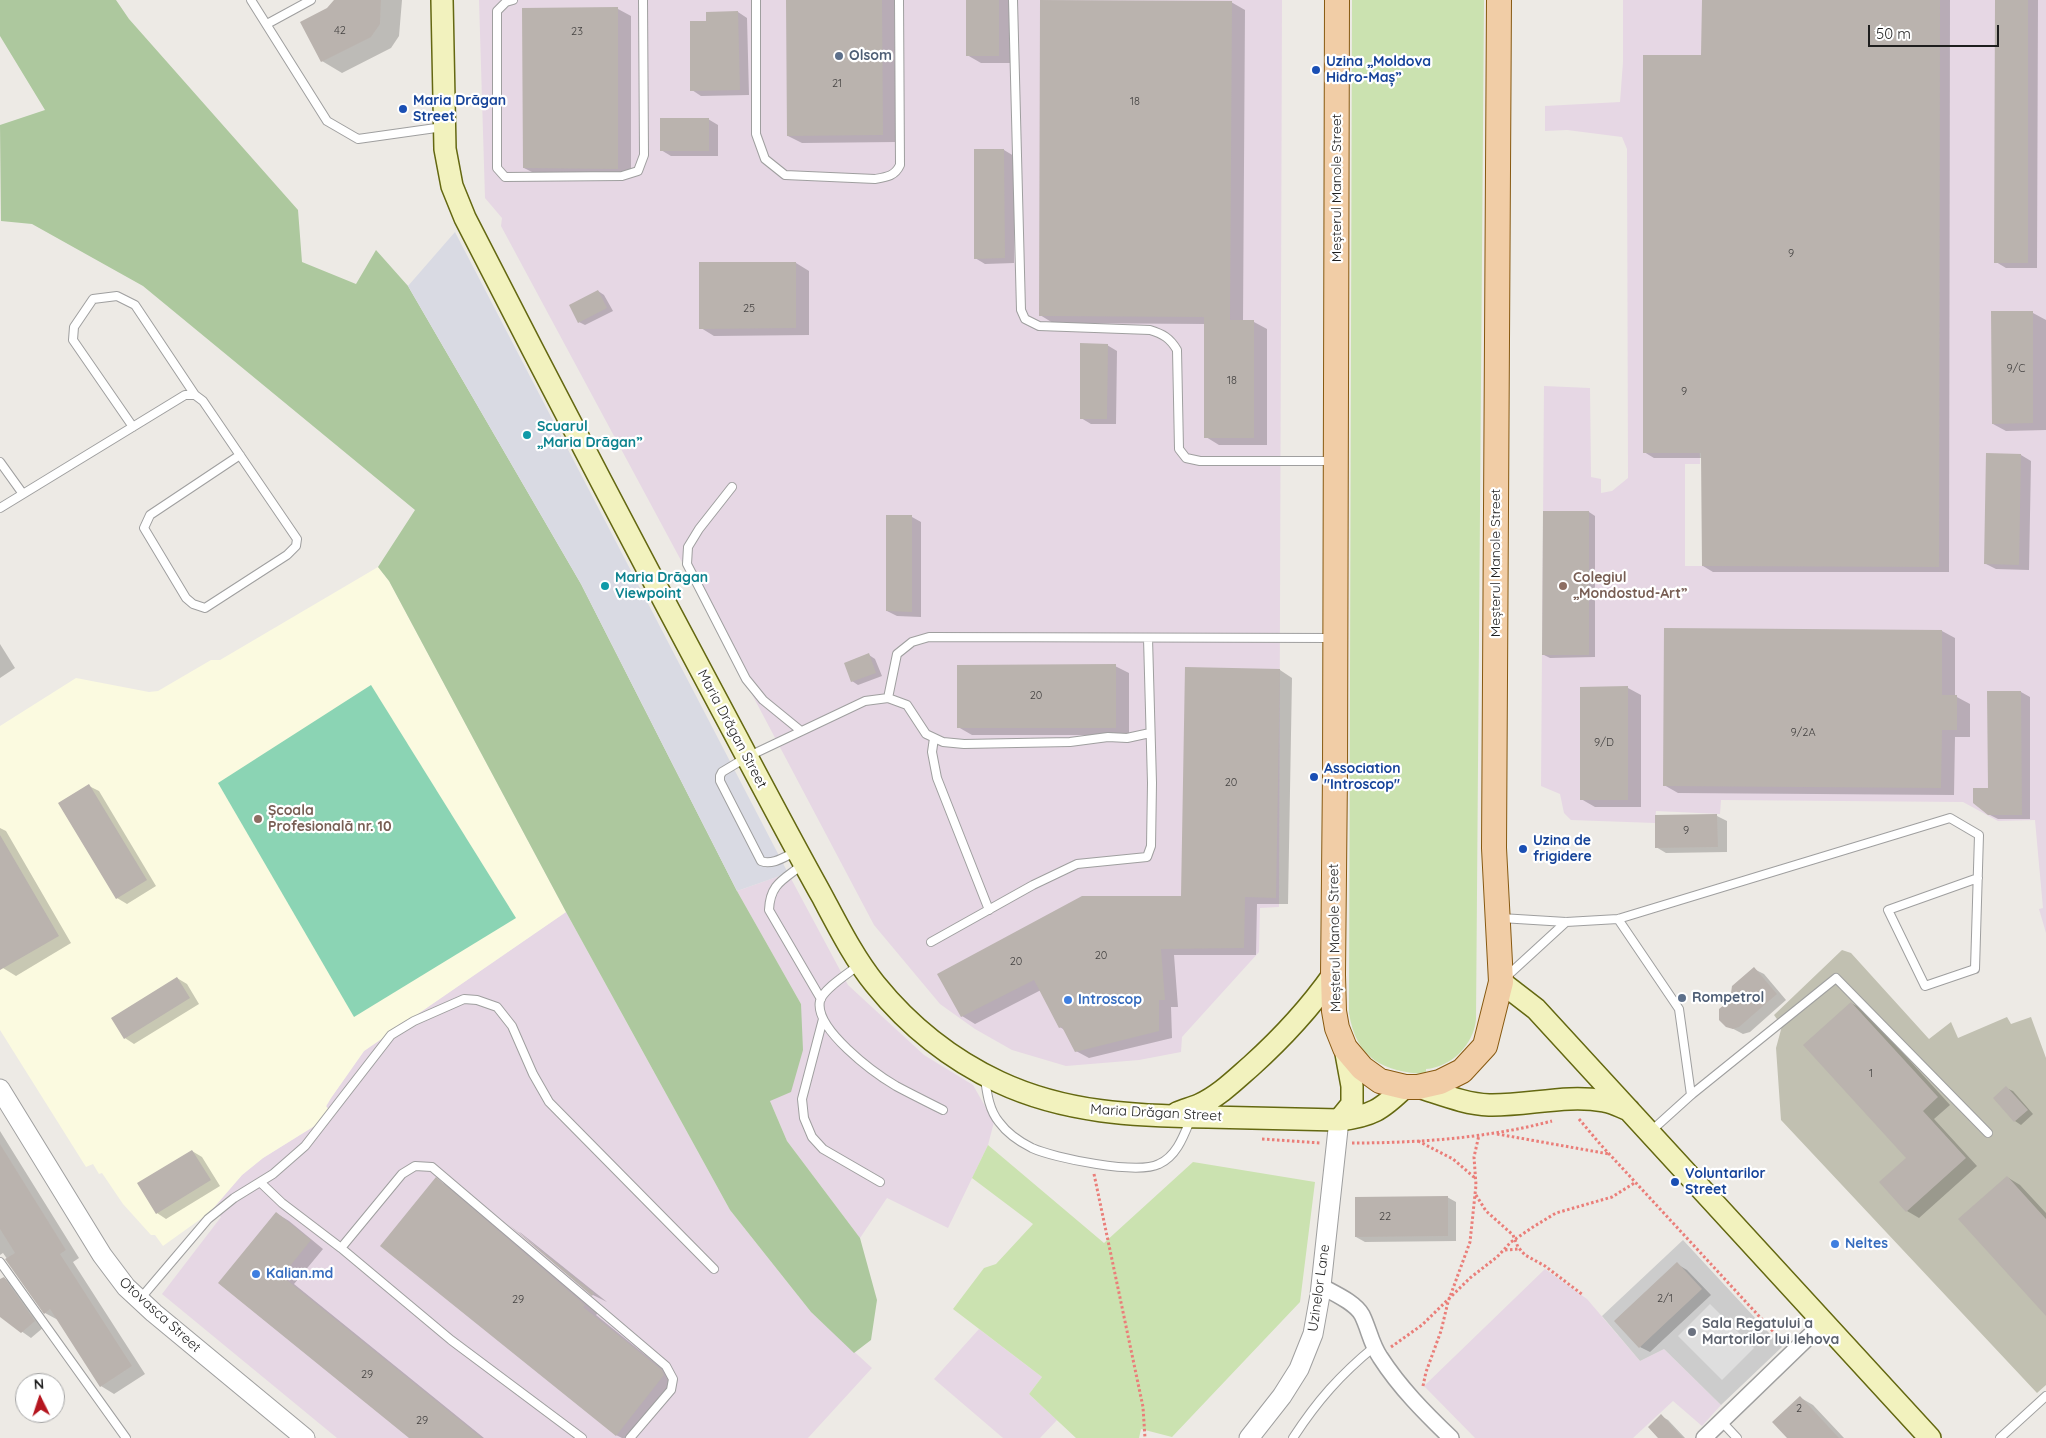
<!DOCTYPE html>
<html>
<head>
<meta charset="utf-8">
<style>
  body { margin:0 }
  #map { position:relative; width:2046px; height:1438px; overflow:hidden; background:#edeae5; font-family:Quicksand,sans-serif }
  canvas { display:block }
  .north { position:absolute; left:15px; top:1373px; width:50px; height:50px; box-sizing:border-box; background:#fff; border:1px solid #a5a5a5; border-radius:50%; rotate:356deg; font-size:14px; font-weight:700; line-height:20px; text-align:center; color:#1e1e1e }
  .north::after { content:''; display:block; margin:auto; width:18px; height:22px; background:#b5161f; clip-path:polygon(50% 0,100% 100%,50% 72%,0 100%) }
  .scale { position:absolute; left:1868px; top:25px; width:131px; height:22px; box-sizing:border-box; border:2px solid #1e1e1e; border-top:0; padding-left:6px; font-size:15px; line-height:18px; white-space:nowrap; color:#1e1e1e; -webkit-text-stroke:4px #fff; paint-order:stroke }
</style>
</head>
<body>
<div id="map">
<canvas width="2046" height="1438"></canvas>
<div class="north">N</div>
<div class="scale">50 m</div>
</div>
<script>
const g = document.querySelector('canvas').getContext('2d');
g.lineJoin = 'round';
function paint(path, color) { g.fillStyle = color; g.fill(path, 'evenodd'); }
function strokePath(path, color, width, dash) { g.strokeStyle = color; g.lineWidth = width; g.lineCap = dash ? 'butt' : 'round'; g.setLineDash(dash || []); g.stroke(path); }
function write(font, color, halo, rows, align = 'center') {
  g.font = font + ' Quicksand,sans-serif'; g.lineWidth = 4.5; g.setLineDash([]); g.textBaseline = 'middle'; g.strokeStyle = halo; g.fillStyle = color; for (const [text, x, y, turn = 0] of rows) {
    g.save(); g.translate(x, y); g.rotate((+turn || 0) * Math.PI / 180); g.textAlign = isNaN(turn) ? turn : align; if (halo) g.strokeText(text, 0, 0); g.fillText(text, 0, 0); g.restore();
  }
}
const industrial = new Path2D(`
  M479,0H1282L1279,907L1260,908L1259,952L1182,1037L1181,1052L1139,1060L1066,1066L1012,1050L975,1029L940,1004L874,925L691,579L501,226L502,218L485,198Z
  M1623,0H2046V933L2039,909L2043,908L2035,820L1998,821L1963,802L1721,800L1720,814L1656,811L1655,823L1571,820L1564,813L1560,794L1541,786L1544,386L1590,388L1591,477L1601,479V493L1612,491L1628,478L1627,149L1622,137L1567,130L1545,131V106L1620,102L1623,62ZM1699,410L1724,566H1685V464H1700Z
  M788,873L848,985L924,1055L973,1085L994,1122L988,1145L948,1228L887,1198L860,1238L787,1141L770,1101L801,1023V1004L737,891Z
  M566,912L730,1210L811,1312L872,1368L808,1438H337L162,1294L221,1217L212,1210L242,1175L263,1158L316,1125L331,1098L364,1051Z
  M1545,1269L1587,1299L1640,1361L1664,1349L1721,1405L1702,1426L1673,1401L1633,1438H1475L1424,1386Z
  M979,1329L1042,1377L1029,1394L1057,1420L1040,1438H1003L934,1379Z`);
const education = new Path2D(`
  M378,567L389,581L566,912L364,1051L331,1098L326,1106L330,1111L327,1116L316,1125L263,1158L242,1175L209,1213L163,1246L155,1235H151L123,1204L102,1173L99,1174L93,1164L86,1167L0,1030V726L76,678L149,692L158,691L211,660H220Z`);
const religious = new Path2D(`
  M1683,1240L1782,1347L1721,1405L1664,1349L1640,1361L1602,1316Z`);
const construction = new Path2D(`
  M1842,950L1851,953L1929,1039L1951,1022L1958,1038L2007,1017L2011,1024L2031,1017L2046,1058V1385L2037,1393L1781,1120L1776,1048L1782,1026L1774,1015Z`);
const grass = new Path2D(`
  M1352,0H1484L1476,1019C1474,1044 1452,1067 1426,1069V1074C1383,1072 1356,1058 1349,1013Z
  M988,1145L1104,1243L1193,1162L1315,1182L1300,1302L1172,1437L1141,1429L1139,1438H1076L1029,1394L1042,1377L953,1309L984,1268L996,1264L1033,1224L972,1178Z`);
const forest = new Path2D(`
  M0,0H116L129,19L298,210L302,262L356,284L376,250L408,286L581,584L737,891L801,1004L803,1050L791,1092L770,1101L787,1141L860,1238L877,1300L871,1340L854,1353L811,1312L730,1210L566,912L389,581L378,567L415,510L143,286L32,224L1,221L0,125L45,110L0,36Z`);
const pitch = new Path2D(`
  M371,685L516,918L354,1017L218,783Z`);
const parking = new Path2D(`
  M1710,1304L1754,1348L1722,1380L1678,1336Z`);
const plaza = new Path2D(`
  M455,232L788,873L737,891L581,584L408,286Z`);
const shadow = new Path2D(`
  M335,0H402L399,36L391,48L342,73L322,61L328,9Z
  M787,0H894L896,142L802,143L788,136Z
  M967,0H1012V63H981L967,55Z
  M1703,0H1950L1949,572H1713L1703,566V458H1654L1644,452L1703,56Z
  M1997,0H2038L2037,268H2006L1996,262Z
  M1231,2L1245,10L1243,322H1254L1267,329V445H1219L1206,437V324L1053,323L1040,315Z
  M618,9L631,16V176L538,175L524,168Z
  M738,12L747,18L749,95L701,96L692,90L707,22V13Z
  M708,119L718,125V156H671L661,150Z
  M975,150H1004L1014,156V263L985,264L975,258Z
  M796,263L809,271V335L714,336L701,328Z
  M598,291L604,295L613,311L585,325L579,322Z
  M2033,313L2046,320V430L2006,431L1993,424Z
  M1107,345L1117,351L1116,424H1091L1081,418Z
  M2021,455L2031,461L2029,570L1996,569L1986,564Z
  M1589,512L1595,516V657L1550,658L1544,655Z
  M912,517L921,522V617L897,616L887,611Z
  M1665,629L1942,631L1955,638V696L1970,704V737H1955L1954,795L1678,793L1664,785Z
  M0,644L15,668L0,678Z
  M869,655L875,659L882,676L858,685L852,681Z
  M1115,666L1129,673V735H972L958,727Z
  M1280,670L1292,678L1288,904H1257L1256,955H1174L1178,1007H1171L1172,1038L1089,1058L1076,1051L1066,1031L1060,1027L1041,990L975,1024L962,1016L939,975L1182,897Z
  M1628,688L1641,695V807H1595L1581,799Z
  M2021,692L2030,697V819H1998L1988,814V693Z
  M89,786L99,791L156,886L127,904L117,898Z
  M1717,816L1727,821V852L1666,853L1656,847Z
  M0,828L6,831L71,943L16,976L3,968L0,963Z
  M1754,969L1764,974L1786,1000L1750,1032L1743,1034L1724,1024L1732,1001Z
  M177,978L187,984L199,1004L134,1044L125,1038Z
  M1851,1003L1864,1010L1950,1105L1934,1119L1977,1166L1919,1218L1907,1211L1908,1158Z
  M2006,1088L2013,1091L2033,1114L2021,1125L2015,1121Z
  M0,1131L79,1258L73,1262L145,1374L114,1394L101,1386L58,1320L45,1313L3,1253L0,1255Z
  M192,1151L202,1157L220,1186L166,1219L157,1213Z
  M2007,1177L2020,1185L2046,1213V1314Z
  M436,1179L449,1187L598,1313L596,1315L675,1379L677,1383L633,1438H622L616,1435Z
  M1447,1197L1456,1202V1241L1365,1242L1356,1237Z
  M276,1213L289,1221L323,1249L294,1284L484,1438H411L219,1283Z
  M519,1232L521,1233L607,1302L593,1295Z
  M1677,1264L1687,1270L1711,1295L1650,1352L1640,1347Z
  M4,1278L14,1284L44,1327L31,1338L0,1316V1281Z
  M1801,1398L1813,1405L1844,1438H1789Z
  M1661,1416L1668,1420L1685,1438H1660Z`);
const building = new Path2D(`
  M334,0H381L380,24L371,37L321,62L300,22L327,8Z
  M786,0H882L883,135L787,136Z
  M966,0H999V56H966Z
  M1040,0L1232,1L1230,320H1254V438H1204V317L1039,316Z
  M1702,0H1940L1939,567L1702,566L1701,453H1643V55H1701Z
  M1995,0H2028V263H1994Z
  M618,7V169L523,168L522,8Z
  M738,11L740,90L690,91V21H706V12Z
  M660,118H709V151H660Z
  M974,149H1004L1005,258L974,259Z
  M699,262H796V328L699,329Z
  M598,290L607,308L578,323L569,305Z
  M1991,311H2033V423L1992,424Z
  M1080,343L1108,344L1107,419H1080Z
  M1986,453L2021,454L2019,565L1984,564Z
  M1543,511H1589V655H1542Z
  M886,515H912V612L886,611Z
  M1664,628L1942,630V695H1957V730H1942L1941,788L1663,786Z
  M869,653L876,673L851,682L844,663Z
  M1116,664V728H957V665Z
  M1185,667L1280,669L1276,898L1245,897L1244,948L1161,949L1165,1000H1159V1031L1075,1052L1062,1027L1059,1028L1034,980L961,1017L937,974L1082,896H1181Z
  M1628,686V800H1580V687Z
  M1987,691H2021L2022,815H1988L1973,803V788H1988Z
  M89,784L147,880L116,899L58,803Z
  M1717,814L1718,847L1655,848V815Z
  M0,835L59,936L0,970Z
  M1754,967L1777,994L1739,1027L1733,1029L1726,1027L1719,1020V1009L1730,1000L1732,986Z
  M177,977L190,998L124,1039L111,1018Z
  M1851,1002L1938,1097L1923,1111L1966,1158L1906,1212L1879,1182L1906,1158L1803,1045Z
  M2006,1086L2028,1110L2014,1122L1993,1098Z
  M0,1144L66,1250L60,1254L132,1366L100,1387L50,1309L44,1314L5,1259L15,1253L0,1229Z
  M192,1150L211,1180L156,1214L137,1183Z
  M2007,1176L2046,1219V1316L1958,1219Z
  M436,1177L585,1305L583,1307L662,1370L664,1375L616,1436L380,1246Z
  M1448,1196V1236L1355,1237V1197Z
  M276,1212L311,1240L282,1276L482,1438H409L218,1283Z
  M508,1224L594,1293L592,1296Z
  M1677,1262L1702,1289L1639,1348L1614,1321Z
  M4,1277L35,1321L21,1333L0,1317V1279Z
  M1800,1396L1839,1438H1787L1772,1422Z
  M1661,1414L1683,1438H1658L1648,1427Z`);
const path = new Path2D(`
  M1579,1119L1600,1144L1782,1341
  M1497,1134L1609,1154
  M1262,1139L1321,1143
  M1418,1141L1453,1159L1475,1178
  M1352,1143C1418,1143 1488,1138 1552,1121
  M1094,1174L1143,1407L1145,1438
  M1476,1195L1486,1211L1513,1235L1518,1247L1525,1255L1545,1266L1583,1295
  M1505,1250L1519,1249
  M1391,1347L1422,1325L1470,1278L1497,1257L1511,1242L1533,1227L1556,1213L1612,1197L1636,1182
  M1423,1386L1426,1372L1441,1331L1448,1302L1470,1242L1476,1185L1474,1157L1479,1135`);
const service = new Path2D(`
  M251,0L327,121L358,139L443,127
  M513,0L506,2L497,11V168L505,177L622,176L638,171L644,155L643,0
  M756,0V134L765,159L785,175L875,179C887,177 895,176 900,165L899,0
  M1013,0L1021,310L1025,319L1039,326L1150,330C1163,334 1170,338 1177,350L1179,449L1186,458L1200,461H1334
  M267,24L311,0
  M133,427L73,340L74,327L93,299L117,296L135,305L195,395
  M0,462L23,494
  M732,487L699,529L688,547L687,564L746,679L763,700L801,731
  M0,508L185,395H195L203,401L297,539L296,546L287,555L205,608L193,604L186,598L144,528L150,515L240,455
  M888,698L897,654L912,642L929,637L1333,638
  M934,738L932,752L937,778L989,910
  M797,851C786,856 772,866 761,861L720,781V776L722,772L747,757L865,701L888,698L907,705L926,734L943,742L964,744L1070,742L1108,737L1127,738L1150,733
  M802,865C783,880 770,884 769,910L821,999
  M1501,918L1566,922L1618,919L1950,818L1979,835L1975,969L1925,986L1888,910L1978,878
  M1618,919L1679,1009L1691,1095
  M931,942L1033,885L1077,864L1147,857L1151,846L1152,783L1148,638
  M859,965C849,973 823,989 820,1001C814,1029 874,1073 896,1086C911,1094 927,1102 943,1110
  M1506,977L1566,922
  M823,1019L802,1099L804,1118L812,1137L823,1149L880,1182
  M985,1079C987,1093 989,1110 999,1122C1007,1133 1020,1142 1032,1148C1054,1158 1137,1175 1159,1164C1177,1156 1184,1135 1191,1118
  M1650,1132L1691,1095L1836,978L1988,1133
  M261,1183L282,1203L341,1248L451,1340L582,1438
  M341,1248L402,1174L415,1166L432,1167L666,1366L673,1379L671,1390L630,1438
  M0,1262L126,1438
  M140,1299L208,1219L234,1198L273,1174L305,1146L391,1035L414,1021L464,999L477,1000L497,1007L512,1026L533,1074L549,1102L714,1269
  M1722,1422L1737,1438
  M1293,1438C1317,1401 1340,1375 1374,1347
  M2000,1438L2046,1396`);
const minor = new Path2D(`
  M1321,1286C1333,1293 1355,1302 1362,1315C1369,1329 1371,1344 1380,1357C1400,1388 1425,1413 1451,1438
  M1704,1438L1824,1322`);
const tertiary = new Path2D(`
  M0,1089L102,1255L126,1287L154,1313L305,1438
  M1249,1438L1282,1396L1299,1369L1313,1334L1320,1295L1339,1120`);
const secondary = new Path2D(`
  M442,0L445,149L452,186L465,218C554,392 645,566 737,738C765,791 793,844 822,896C838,926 854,958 875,984C909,1026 950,1059 999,1082C1065,1113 1135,1116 1208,1117C1251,1118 1295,1119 1339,1120C1372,1116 1381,1110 1405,1087
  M1501,982L1536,1009L1930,1438
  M1418,1087C1441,1094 1465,1104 1489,1105C1527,1106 1566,1094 1604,1101C1613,1102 1621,1107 1629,1110
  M1177,1113C1184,1110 1192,1108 1199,1105C1219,1096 1235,1080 1251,1066C1282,1038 1309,1009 1333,975
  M1339,1120L1352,1104V1086L1345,1048`);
const primary = new Path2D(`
  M1337,0L1335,774L1333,975L1334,1011L1337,1028L1345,1048L1362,1068L1380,1081L1405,1087H1418L1440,1082L1462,1071L1485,1046L1501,982L1494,848L1499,0`);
const markers = [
  [839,56,5,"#5c6f8a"],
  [1316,70,5,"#1a4fb4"],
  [403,109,5,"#1a4fb4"],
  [527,435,5,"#0f9aa8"],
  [605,586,5,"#0f9aa8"],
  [1563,586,5,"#8d6e63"],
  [1314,777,5,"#1a4fb4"],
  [258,819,5,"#8d6e63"],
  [1523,849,5,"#1a4fb4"],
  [1682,998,5,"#5c6f8a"],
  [1068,1000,5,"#3f7fe0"],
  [1675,1182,5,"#1a4fb4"],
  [1835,1244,5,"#3f7fe0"],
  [256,1274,5,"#3f7fe0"],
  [1692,1332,5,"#6b7280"]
];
const numberNames = [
  ["42",340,31],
  ["23",577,32],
  ["21",837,84],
  ["18",1135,102],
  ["9",1791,254],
  ["25",749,309],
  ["9/C",2016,369],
  ["18",1232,381],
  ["9",1684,392],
  ["20",1036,696],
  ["9/2A",1803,733],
  ["9/D",1604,743],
  ["20",1231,783],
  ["9",1686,831],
  ["20",1101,956],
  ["20",1016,962],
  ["1",1871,1074],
  ["22",1385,1217],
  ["2/1",1665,1299],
  ["29",518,1300],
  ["29",367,1375],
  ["2",1799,1409],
  ["29",422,1421]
];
const serviceNames = [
  ["Olsom",849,56],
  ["Rompetrol",1692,998]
];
const transitNames = [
  ["Uzina „Moldova",1326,62],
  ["Hidro-Maș”",1326,78],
  ["Maria Drăgan",413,101],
  ["Street",413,117],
  ["Association",1324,769],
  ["\"Introscop\"",1324,785],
  ["Uzina de",1533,841],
  ["frigidere",1533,857],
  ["Voluntarilor",1685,1174],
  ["Street",1685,1190]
];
const streetNames = [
  ["Meșterul Manole Street",1337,188,-90],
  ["Meșterul Manole Street",1496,563,-90],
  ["Maria Drăgan Street",732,729,62],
  ["Meșterul Manole Street",1335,938,-91],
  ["Maria Drăgan Street",1156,1113,3],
  ["Uzinelor Lane",1319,1288,-82],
  ["Otovasca Street",160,1315,42]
];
const cultureNames = [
  ["Scuarul",537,427],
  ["„Maria Drăgan”",537,443],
  ["Maria Drăgan",615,578],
  ["Viewpoint",615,594]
];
const educationNames = [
  ["Colegiul",1573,578],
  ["„Mondostud-Art”",1573,594],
  ["Școala",268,811],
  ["Profesională nr. 10",268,827]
];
const shopNames = [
  ["Introscop",1078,1000],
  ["Neltes",1845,1244],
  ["Kalian.md",266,1274]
];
const worshipNames = [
  ["Sala Regatului a",1702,1324],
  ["Martorilor lui Iehova",1702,1340]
];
paint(industrial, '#e6d7e4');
paint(education, '#fbfae0');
paint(religious, '#ccc');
paint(construction, '#c1c0b1');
paint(grass, '#cbe2b0');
paint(forest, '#adc89e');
paint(pitch, '#8bd4b4');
paint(parking, '#dedede');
paint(plaza, '#d9dae3');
paint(shadow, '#0003');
paint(building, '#bab3ae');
strokePath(service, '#9f9f9f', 10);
strokePath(minor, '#9f9f9f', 18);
strokePath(tertiary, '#9f9f9f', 21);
strokePath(secondary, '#646811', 24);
strokePath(primary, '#875910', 26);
strokePath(path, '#ea7e79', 3, [2.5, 2.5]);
strokePath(service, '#fff', 8);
strokePath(minor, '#fff', 15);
strokePath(tertiary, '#fff', 19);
strokePath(secondary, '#f2f2be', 21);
strokePath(primary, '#f1cda6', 24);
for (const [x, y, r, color] of markers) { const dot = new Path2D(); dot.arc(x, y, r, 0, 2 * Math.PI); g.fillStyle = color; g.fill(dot); strokePath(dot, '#fff', 2); }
write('11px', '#454342', null, numberNames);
write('bold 14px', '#4e5e75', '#fff', serviceNames, 'left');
write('bold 14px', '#164399', '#fff', transitNames, 'left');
write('14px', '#1e1e1e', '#fff', streetNames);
write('bold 14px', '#0d838f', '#fff', cultureNames, 'left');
write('bold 14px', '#785e54', '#fff', educationNames, 'left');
write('bold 14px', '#366cbe', '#fff', shopNames, 'left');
write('bold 14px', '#5b616d', '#fff', worshipNames, 'left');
</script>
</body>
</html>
